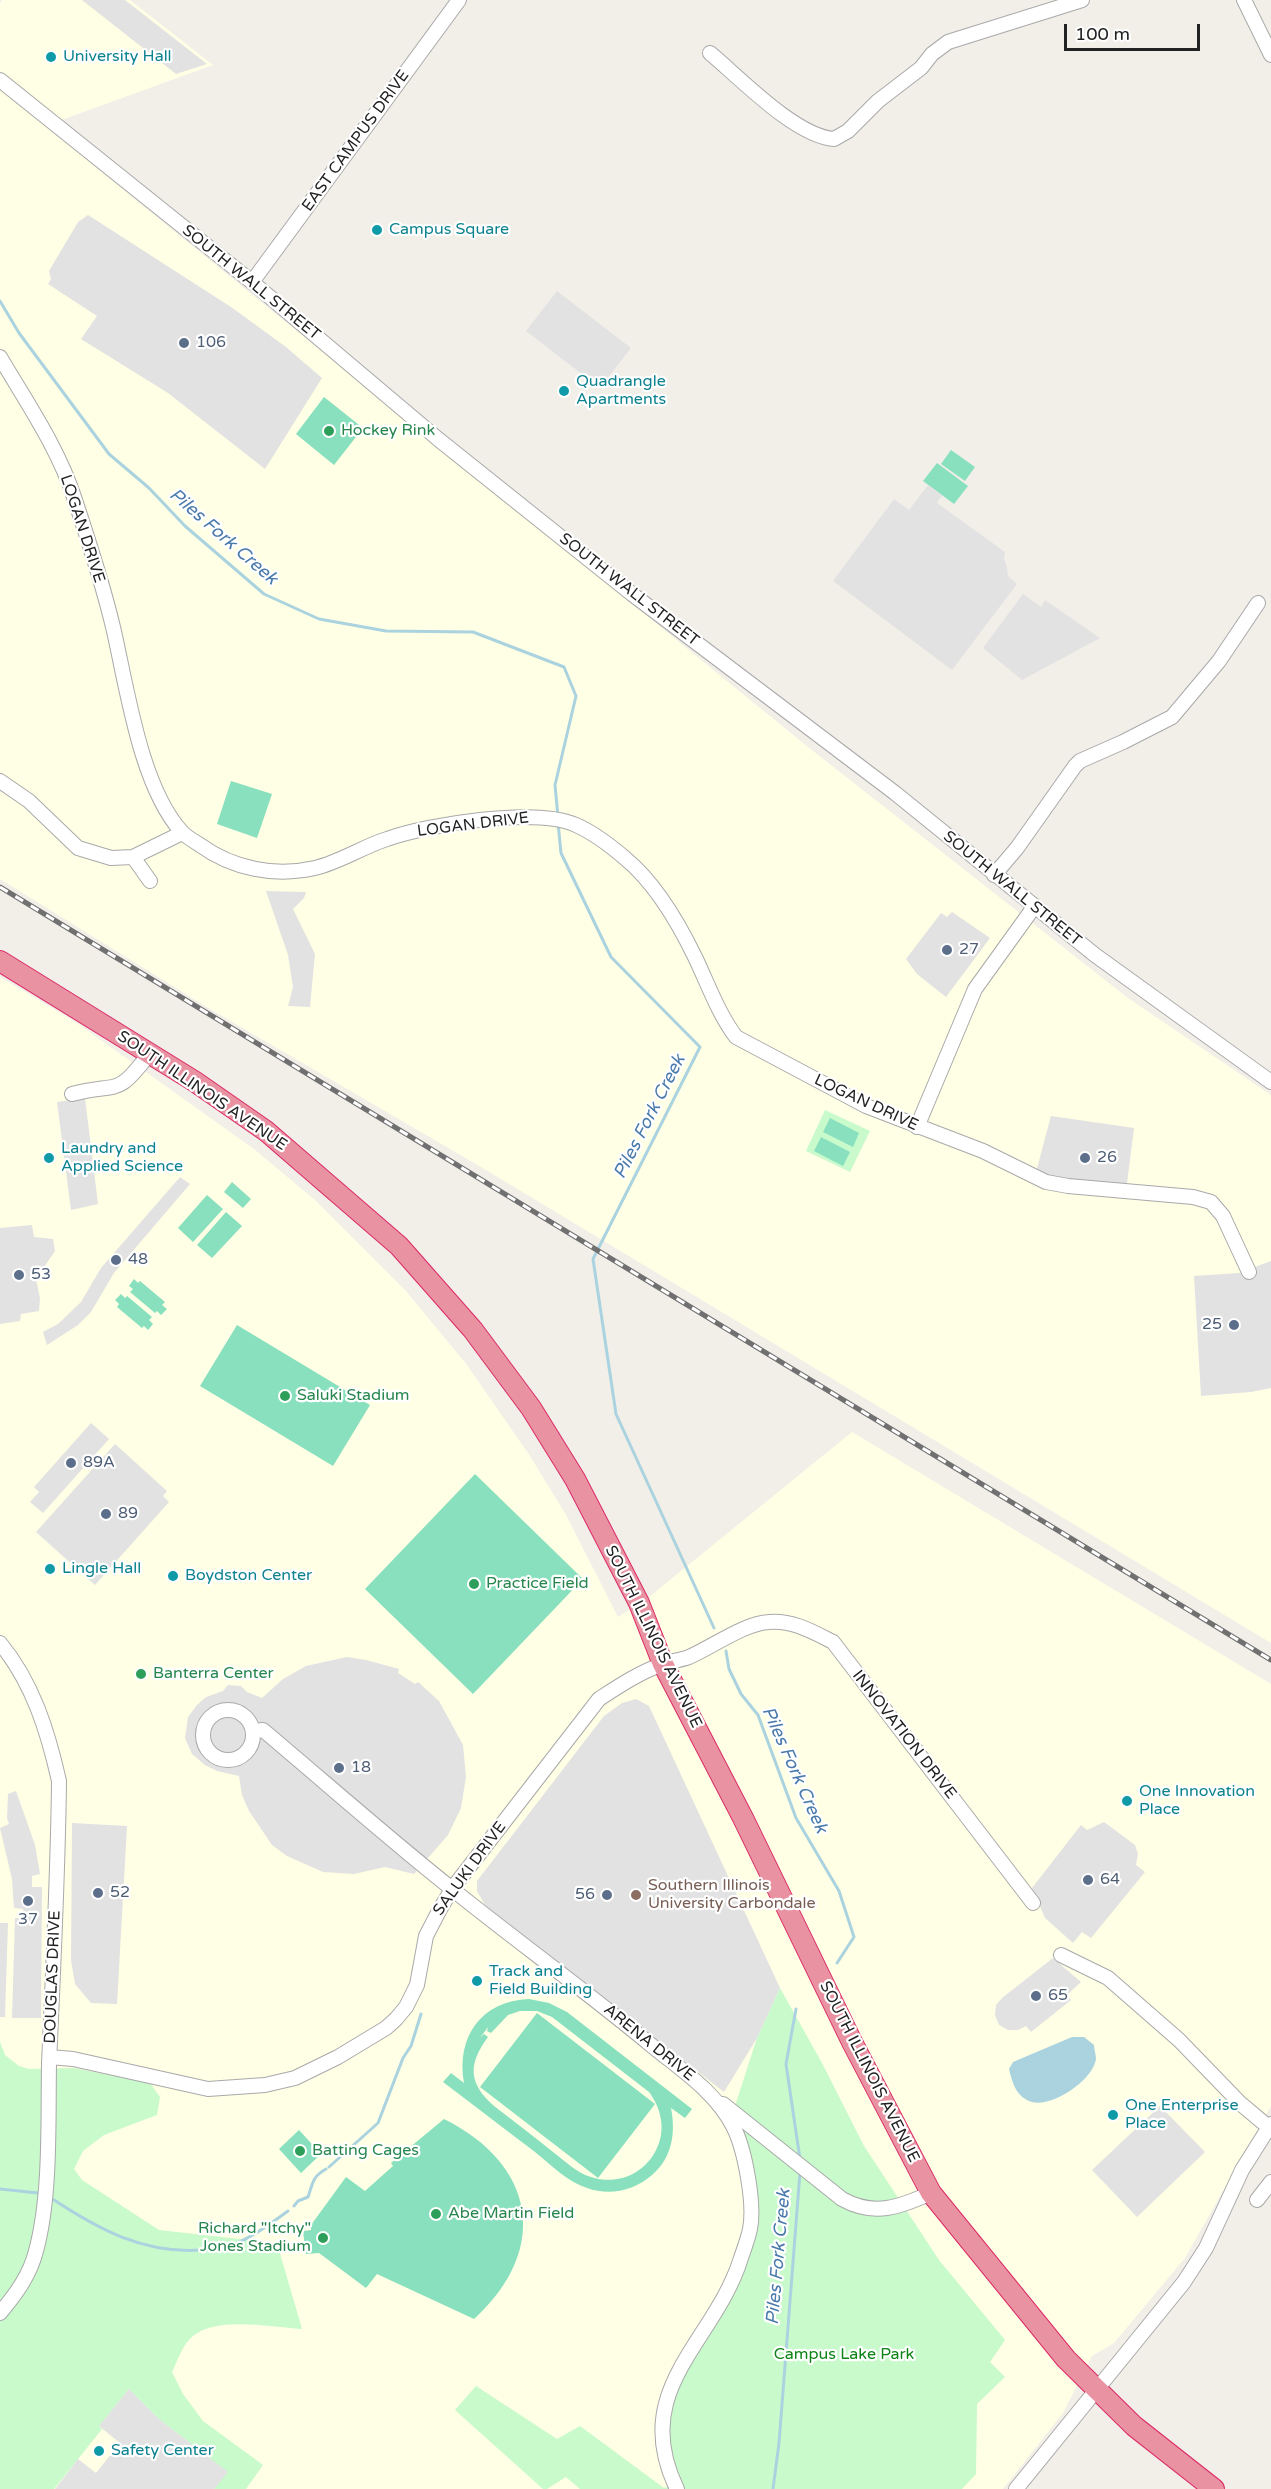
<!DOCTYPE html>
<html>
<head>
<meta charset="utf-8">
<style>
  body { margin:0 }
  #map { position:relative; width:1271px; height:2489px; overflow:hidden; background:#f2efe9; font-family:"Varela Round",sans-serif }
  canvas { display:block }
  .scale { position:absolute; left:1064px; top:24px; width:136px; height:27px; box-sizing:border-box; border:3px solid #222; border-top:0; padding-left:8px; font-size:18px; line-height:21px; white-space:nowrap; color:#222; -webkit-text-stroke:4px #fff; paint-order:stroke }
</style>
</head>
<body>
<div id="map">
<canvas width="1271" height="2489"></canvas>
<div class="scale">100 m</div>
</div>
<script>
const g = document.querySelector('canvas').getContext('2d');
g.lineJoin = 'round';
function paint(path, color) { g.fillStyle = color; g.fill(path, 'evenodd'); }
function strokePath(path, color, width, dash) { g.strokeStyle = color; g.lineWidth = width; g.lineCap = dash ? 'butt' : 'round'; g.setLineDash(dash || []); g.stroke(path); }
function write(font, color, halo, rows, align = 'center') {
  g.font = font + ' "Varela Round",sans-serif'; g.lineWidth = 4.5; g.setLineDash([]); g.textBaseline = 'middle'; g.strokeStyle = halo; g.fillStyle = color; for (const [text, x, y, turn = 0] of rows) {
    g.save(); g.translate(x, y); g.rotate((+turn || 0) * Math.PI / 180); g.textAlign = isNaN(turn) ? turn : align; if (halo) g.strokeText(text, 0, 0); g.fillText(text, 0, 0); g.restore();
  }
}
const education = new Path2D(`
  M2,0H130L213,65L45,126L808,747L1128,998L1271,1095V1643L486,1170L205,1006L0,879V3Z
  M0,977L77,1023L254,1149L315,1200L405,1290L467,1365L530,1456L566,1515L618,1617L649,1597L852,1432L1271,1684V2106L1185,2258L1114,2343L1092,2356L1063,2413L1003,2489H0Z`);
const park = new Path2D(`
  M825,1110L870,1131L850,1172L806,1151Z
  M780,1988L822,2063L864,2146L939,2260L1005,2340L990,2362L1005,2377L977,2404L976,2474L962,2489H580L566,2477L547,2489H543L455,2410L476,2386L557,2439L580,2426L664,2488L674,2484L664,2414L717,2309L750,2228L733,2112L757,2038Z
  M0,2042L5,2055L19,2066L29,2069L74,2068L150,2083L160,2097L157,2115L104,2135L83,2151L74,2169L82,2180L159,2230L266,2242L279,2250L302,2329C271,2327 217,2316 193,2336C182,2345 178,2360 172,2372L183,2394L203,2421L263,2465L246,2489H214L227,2472L159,2419L129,2389L99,2426L102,2429L54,2489H0Z`);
const pitch = new Path2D(`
  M324,397L363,428L334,465L296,434Z
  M951,450L975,467L965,481L941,464Z
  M937,463L968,486L954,504L923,481Z
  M231,781L272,794L257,838L217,824Z
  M830,1118L859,1133L853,1147L823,1132Z
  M821,1137L850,1152L843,1166L814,1151Z
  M232,1182L251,1199L243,1208L224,1192Z
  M207,1195L223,1209L193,1242L178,1228Z
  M226,1212L242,1226L212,1258L197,1245Z
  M134,1279L138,1283L140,1281L165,1302L162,1305L167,1309L161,1315L157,1311L155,1313L130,1292L133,1289L129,1286Z
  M121,1294L125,1298L127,1296L152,1317L149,1320L153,1324L148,1330L144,1326L142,1328L117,1307L119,1304L115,1300Z
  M237,1325L370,1405L333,1466L200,1386Z
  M475,1474L583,1579L473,1694L365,1589Z
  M529,1999L549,2003L567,2012L692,2109L685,2118L671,2108C676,2133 672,2158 652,2175C634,2191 609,2196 587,2188C568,2182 551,2165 535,2152C504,2129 474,2105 443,2082L451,2073L464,2083C456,2037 481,2001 529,1999ZM520,2011H537L552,2017L649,2092C661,2108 666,2129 657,2148C646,2173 618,2186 591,2177C577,2173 565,2161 553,2152C534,2137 514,2121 494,2106C468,2083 468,2064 488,2037L484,2034L480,2038L488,2027L487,2031L491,2033L508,2015Z
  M537,2013L655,2104L598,2178L480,2087Z
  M444,2119C535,2164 551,2249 474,2319L377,2274L366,2288L319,2253L306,2254L303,2231L311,2230V2225L346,2177L365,2191L393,2166L391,2163Z
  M299,2130L321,2154L301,2173L279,2149Z`);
const parking = new Path2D(`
  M82,0H125L207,64L176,74Z
  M88,215L231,307L286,347L322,378L265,469L168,393L81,339L97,316L48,284L51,279L49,271L78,222Z
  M557,291L631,348L600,388L526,331Z
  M928,485L942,495L937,503L1005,552L1004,559L1007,567L1008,576L1017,584L952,670L833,581L894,499L909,510Z
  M1023,594L1041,607L1045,600L1100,638L1022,680L983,648Z
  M266,891L306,892L304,898L293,909L315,954L310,1007L288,1006L293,987L288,955Z
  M952,912L990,938L946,997L917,974L906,959L941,913L947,917Z
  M85,1098L98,1204L71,1210L57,1102Z
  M1051,1116L1134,1128L1126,1191L1035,1176Z
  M180,1177L190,1184L114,1273L91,1312L78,1325L47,1345L43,1332L58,1324L81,1302L101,1268Z
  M32,1225L34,1237L53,1239L55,1251L36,1279L40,1298L39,1311L21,1314L20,1321L0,1324V1228Z
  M1271,1261V1388L1251,1392L1201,1396L1194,1276L1239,1273Z
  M91,1423L109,1439L43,1513L30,1502L39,1492L34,1487Z
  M115,1444L167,1491L163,1496L169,1502L95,1585L36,1532Z
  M347,1657L366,1660L399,1669L398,1673L415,1684L418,1682L439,1701L463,1745L466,1777L461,1808L448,1835L414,1874L385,1867L354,1874L323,1872L287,1856L272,1845L249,1811L242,1795L239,1776L217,1771L205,1765L192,1754L185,1738L188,1717L197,1705L206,1697L223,1691L228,1685L241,1686L247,1692L262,1698L283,1679L306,1666Z
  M636,1699L649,1706L780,1988L757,2038L724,2092L485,1905L477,1891V1881L604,1716L622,1703Z
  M16,1791L35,1845L40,1874L32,1876V1887H42L41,2018H12L15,1918H23V1909L14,1908L12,1879L0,1828L9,1824L7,1818L8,1794Z
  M1104,1822L1135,1845L1138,1854L1136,1865L1145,1872L1091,1938L1082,1932L1073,1943L1045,1918L1032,1888L1081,1825L1087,1830Z
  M72,1823L127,1826L117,2004L91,2003L75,1984L71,1960Z
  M0,1923H8L5,2017H0Z
  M1053,1958L1081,1982L1067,1995L1071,2000L1031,2032L1026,2026L1018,2030H1008L999,2025L995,2015L996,2005L1002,1998Z
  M1160,2106L1205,2152L1137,2217L1092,2170Z
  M129,2389L159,2419L228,2472L214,2489H55L78,2459L96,2473L120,2443L99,2426Z`);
const water = new Path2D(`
  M1072,2037H1084L1094,2045C1094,2049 1096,2055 1096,2059C1093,2081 1047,2112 1027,2100C1015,2094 1012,2081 1009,2069L1013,2062Z`);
const stream = new Path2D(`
  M0,301L19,333L109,454L149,488L185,526L264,594L319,619L386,631L473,632L564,667L576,696L555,785L558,817
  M558,823L561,853L611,957L700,1047L593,1259L616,1414L714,1628
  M726,1651L729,1669L741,1694L758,1715L796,1818L839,1891L854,1937L837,1963
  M796,2009L786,2064L800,2159
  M329,2167L378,2123L403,2058L411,2046L421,2014
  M0,2189L38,2193
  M51,2198C98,2229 143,2254 201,2250C208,2250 217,2251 224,2248C247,2241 269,2225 288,2211
  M294,2206L298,2201L308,2197C313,2183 312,2177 326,2169
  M773,2489L779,2443L800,2172`);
const minor = new Path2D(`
  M1244,0L1271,55
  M710,53C740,78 795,136 834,139L848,131L878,101L921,68L932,54L948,42L1082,0
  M0,80L252,282L438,439L632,594L895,793L1095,955L1271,1082
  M252,282L459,0
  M0,357C27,403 59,449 75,500C89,542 103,585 113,627C127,687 140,785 181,831C186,837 194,841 200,845C233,869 275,877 315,868C340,862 362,847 387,839C430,824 535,807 576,825C594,833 611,846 626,859C656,884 678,922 695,957C708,984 718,1013 736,1037L866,1106L983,1151L1046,1182L1068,1186L1193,1197L1211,1202L1223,1216L1249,1272
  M0,781L29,801L78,848L111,858L133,857L182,833
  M133,857L150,881
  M994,875L1017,848L1075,766L1080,761L1123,742L1172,717L1219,661L1258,603
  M72,1094C119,1082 116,1098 149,1054
  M917,1127L975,989L1034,907
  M0,1643C33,1683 48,1732 59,1781C58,1876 53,1970 49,2064C48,2122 51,2196 36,2251C30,2275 16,2294 0,2313
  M203 1735a25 25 0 1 1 50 0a25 25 0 1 1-50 0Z
  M253,1731L263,1730C326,1783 388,1838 452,1889C518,1942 586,1991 651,2045C680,2069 715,2091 733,2126C745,2149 755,2204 750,2229C748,2239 744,2249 741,2258C715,2342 628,2389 677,2489
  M1061,1955L1108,1978L1179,2040L1241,2104L1271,2129
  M50,2057L73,2059L208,2089L265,2085L295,2078L338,2057L386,2028L396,2019L406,2007L417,1985L426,1936L439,1911L452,1889L599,1699C619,1686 640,1672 663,1664C672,1661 681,1660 689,1657C712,1647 745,1623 769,1622C793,1620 813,1632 833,1642L1033,1903
  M723,2104L842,2199C874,2217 900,2207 931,2193
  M1257,2200L1271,2182
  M1016,2489L1184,2282L1206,2248L1242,2170L1271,2124`);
const highway = new Path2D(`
  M0,961L194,1081L266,1131L399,1246L473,1330L531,1408L575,1479L639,1603L663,1664L743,1818L852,2042L931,2193L1066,2359L1134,2426L1214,2489`);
const rail = new Path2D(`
  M0,887L1271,1660`);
const markers = [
  [51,57,6,"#0f9aa8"],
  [377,230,6,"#0f9aa8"],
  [184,343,6,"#5c6f8a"],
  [564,391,6,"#0f9aa8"],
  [329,431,6,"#2e9e5b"],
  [947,950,6,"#5c6f8a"],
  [49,1158,6,"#0f9aa8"],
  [1085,1158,6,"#5c6f8a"],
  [116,1260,6,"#5c6f8a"],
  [19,1275,6,"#5c6f8a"],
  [1234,1325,6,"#5c6f8a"],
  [285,1396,6,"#2e9e5b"],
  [71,1463,6,"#5c6f8a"],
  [106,1514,6,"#5c6f8a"],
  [50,1569,6,"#0f9aa8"],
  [173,1576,6,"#0f9aa8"],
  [474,1584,6,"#2e9e5b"],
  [141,1674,6,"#2e9e5b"],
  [339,1768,6,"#5c6f8a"],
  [1127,1801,6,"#0f9aa8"],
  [1088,1880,6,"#5c6f8a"],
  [98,1893,6,"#5c6f8a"],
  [607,1895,6,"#5c6f8a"],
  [636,1895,6,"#8d6e63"],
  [28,1901,6,"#5c6f8a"],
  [477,1981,6,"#0f9aa8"],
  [1036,1996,6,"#5c6f8a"],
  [1113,2115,6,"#0f9aa8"],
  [300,2151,6,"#2e9e5b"],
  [436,2214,6,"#2e9e5b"],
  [323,2238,6,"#2e9e5b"],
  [99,2451,6,"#0f9aa8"]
];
const cultureNames = [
  ["University Hall",63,57],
  ["Campus Square",389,230],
  ["Quadrangle",576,382],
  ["Apartments",576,400],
  ["Laundry and",61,1149],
  ["Applied Science",61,1167],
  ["Lingle Hall",62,1569],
  ["Boydston Center",185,1576],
  ["One Innovation",1139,1792],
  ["Place",1139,1810],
  ["Track and",489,1972],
  ["Field Building",489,1990],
  ["One Enterprise",1125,2106],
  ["Place",1125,2124],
  ["Safety Center",111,2451]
];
const streetNames = [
  ["EAST CAMPUS DRIVE",356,141,-54],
  ["SOUTH WALL STREET",251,283,39],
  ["LOGAN DRIVE",82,529,72],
  ["SOUTH WALL STREET",629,590,38],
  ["LOGAN DRIVE",473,825,-7],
  ["SOUTH WALL STREET",1012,889,39],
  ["SOUTH ILLINOIS AVENUE",202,1091,34],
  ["LOGAN DRIVE",866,1103,25],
  ["SOUTH ILLINOIS AVENUE",653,1637,64],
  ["INNOVATION DRIVE",904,1735,52],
  ["SALUKI DRIVE",470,1869,-54],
  ["DOUGLAS DRIVE",53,1977,-88],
  ["ARENA DRIVE",649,2043,39],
  ["SOUTH ILLINOIS AVENUE",869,2072,63]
];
const serviceNames = [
  ["106",196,343],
  ["27",959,950],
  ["26",1097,1158],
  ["48",128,1260],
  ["53",31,1275],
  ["25",1222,1325,"right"],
  ["89A",83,1463],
  ["89",118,1514],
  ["18",351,1768],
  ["64",1100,1880],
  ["52",110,1893],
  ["56",595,1895,"right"],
  ["37",28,1920,"center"],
  ["65",1048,1996]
];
const leisureNames = [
  ["Hockey Rink",341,431],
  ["Saluki Stadium",297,1396],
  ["Practice Field",486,1584],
  ["Banterra Center",153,1674],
  ["Batting Cages",312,2151],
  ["Abe Martin Field",448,2214],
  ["Richard \"Itchy\"",311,2229,"right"],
  ["Jones Stadium",311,2247,"right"]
];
const educationNames = [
  ["Southern Illinois",648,1886],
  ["University Carbondale",648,1904]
];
const parkNames = [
  ["Campus Lake Park",844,2355]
];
const waterNames = [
  ["Piles Fork Creek",223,537,41],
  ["Piles Fork Creek",650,1117,-63],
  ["Piles Fork Creek",794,1770,66],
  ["Piles Fork Creek",779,2257,-85]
];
paint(education, '#ffffe5');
paint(park, '#c8facc');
paint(pitch, '#88e0be');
paint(parking, '#e2e2e2');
paint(water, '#aad3df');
strokePath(stream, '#aad3df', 3);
strokePath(minor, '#a9a9a9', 16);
strokePath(highway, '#dc2a67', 22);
strokePath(minor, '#fff', 14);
strokePath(highway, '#e892a2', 20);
strokePath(rail, '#707070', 5);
strokePath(rail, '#fff', 3, [9]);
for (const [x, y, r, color] of markers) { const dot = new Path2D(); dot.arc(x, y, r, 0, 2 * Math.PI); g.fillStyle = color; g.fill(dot); strokePath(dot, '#fff', 2); }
write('16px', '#0d838f', '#fff', cultureNames, 'left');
write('16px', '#222', '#fff', streetNames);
write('16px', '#4e5e75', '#fff', serviceNames, 'left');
write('16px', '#27864d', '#fff', leisureNames, 'left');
write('16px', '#785e54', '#fff', educationNames, 'left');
write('16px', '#0c8416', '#fff', parkNames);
write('italic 18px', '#4a7aab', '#fff', waterNames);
</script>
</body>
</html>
